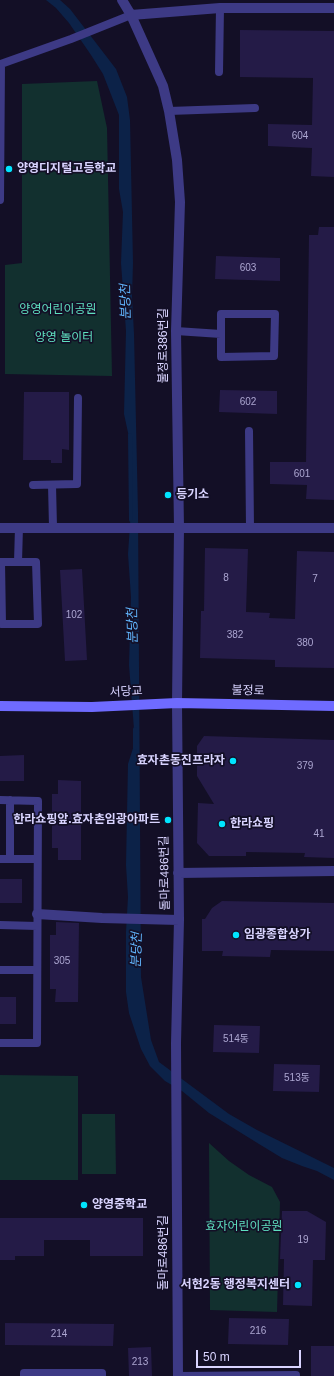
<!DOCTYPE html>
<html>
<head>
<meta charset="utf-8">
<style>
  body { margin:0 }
  #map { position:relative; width:334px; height:1376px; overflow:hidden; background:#130f26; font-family:Arial,sans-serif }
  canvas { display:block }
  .scale { position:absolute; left:196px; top:1350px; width:105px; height:18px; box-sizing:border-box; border:2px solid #d9d4ff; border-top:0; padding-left:5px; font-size:12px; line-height:14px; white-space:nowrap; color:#d9d4ff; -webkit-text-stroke:3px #130f26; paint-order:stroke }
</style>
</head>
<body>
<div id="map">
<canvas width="334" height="1376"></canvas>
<div class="scale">50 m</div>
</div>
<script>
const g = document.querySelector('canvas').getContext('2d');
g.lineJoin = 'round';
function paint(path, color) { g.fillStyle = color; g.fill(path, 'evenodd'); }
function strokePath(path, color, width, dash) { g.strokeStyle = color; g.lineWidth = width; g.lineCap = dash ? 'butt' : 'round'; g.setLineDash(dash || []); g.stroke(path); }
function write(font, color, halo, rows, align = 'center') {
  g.font = font + ' Arial,"Noto Sans KR",sans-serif'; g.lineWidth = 3.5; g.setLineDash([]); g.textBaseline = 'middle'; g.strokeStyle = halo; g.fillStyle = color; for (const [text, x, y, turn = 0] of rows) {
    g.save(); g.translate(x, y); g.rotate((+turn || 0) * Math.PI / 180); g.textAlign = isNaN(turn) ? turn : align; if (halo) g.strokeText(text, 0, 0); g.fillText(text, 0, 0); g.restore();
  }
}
const green = new Path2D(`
  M97,81L107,128L112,376L5,374V265L22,263V84Z
  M0,1075L78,1076V1180H0Z
  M82,1114H115L116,1174H82Z
  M209,1143L229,1161L249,1175L272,1187L280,1202L277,1312L210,1310Z`);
const water = new Path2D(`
  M46,0H60L70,9L116,69L127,97L130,120L133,263L132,296L134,334L138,512L141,977L151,1040L159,1062L229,1114L257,1130L334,1168V1180L317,1171L302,1166L282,1158L259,1144L209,1113L182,1091L165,1081L150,1066L141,1049L129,1013L126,992V932L128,897L126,865L128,764L135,742L129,665L131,597L128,554L131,510L132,451L124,414L126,331L121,263L123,212L119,189V115L103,74L91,55L69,23L56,8Z`);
const stream = new Path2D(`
  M130,435L131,520
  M135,729V748`);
const building = new Path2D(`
  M240,30L334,31V177L311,176L312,148L268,146V124L312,125L313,78L240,77Z
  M319,227H334V500L306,499L307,485L270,484V462H306L309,235H318Z
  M216,256L280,258V281L215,279Z
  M220,390L277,391V414L219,412Z
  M24,392H69V450L62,449V463H51V460H23Z
  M205,548L248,549L246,612L270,613L269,618L295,619L297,551L334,552V668L275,667V660L200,658L201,611H204Z
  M82,569L87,660L65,661L60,570Z
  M204,736L334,740V858L304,857L305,853L246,852V856H209L197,843L198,803L214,804L197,776V746Z
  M24,755V781H0V756Z
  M58,780L81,781V860H58V848H52V794H58Z
  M0,879H22V903H0Z
  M222,901L334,903V951L271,950L270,957L222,956L223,951H202V919H205L212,908Z
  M56,922L79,923L78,1002H55L56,989H50V935H56Z
  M0,997H16V1024H0Z
  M214,1025L260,1026L259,1053L213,1052Z
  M274,1064L320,1065L319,1092L273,1091Z
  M282,1211H307L326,1222L325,1260H313L312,1306L283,1305L284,1259H280Z
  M0,1218H143V1256H90V1240H44V1256H15V1260H0Z
  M229,1318L289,1319L288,1345L228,1344Z
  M5,1323L114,1324L113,1346L5,1345Z
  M311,1346H334V1376H311Z
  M151,1347L152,1376H129L128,1348Z`);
const lane = new Path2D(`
  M219,72L220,8
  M169,111L255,108
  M0,200L1,64L71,39L131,15
  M176,331L221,334V357L274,356L275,314H221V334
  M249,431L250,528
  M33,485L77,484L78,398
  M52,485L53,527
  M1,562H36L38,624H2Z
  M18,562L19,527
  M0,800L38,801L37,1043H0
  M10,800V859
  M0,859H37
  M0,925L37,926
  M0,970H37
  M24,1376V1373H102V1376
  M178,1376L296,1375`);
const street = new Path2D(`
  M122,0L131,15L163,86L169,111L177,160L180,202L176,331L179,528L177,703L179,920L176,1043L178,1376
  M131,15L220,8H334
  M0,528H334
  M178,873L334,871
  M37,914L102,918L179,920`);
const secondary = new Path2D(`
  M0,706L92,707L177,703L334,706`);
const markers = [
  [9,169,4,"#00e5ff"],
  [168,495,4,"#00e5ff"],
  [233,761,4,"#00e5ff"],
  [168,820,4,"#00e5ff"],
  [222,824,4,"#00e5ff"],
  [236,935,4,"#00e5ff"],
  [84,1205,4,"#00e5ff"],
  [298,1285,4,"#00e5ff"]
];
const numberNames = [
  ["604",300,136],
  ["603",248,268],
  ["602",248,402],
  ["601",302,474],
  ["8",226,578],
  ["7",315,579],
  ["102",74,615],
  ["382",235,635],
  ["380",305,643],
  ["379",305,766],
  ["41",319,834],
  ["305",62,961],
  ["514동",236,1039],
  ["513동",297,1078],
  ["19",303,1240],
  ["216",258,1331],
  ["214",59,1334],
  ["213",140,1362]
];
const poiNames = [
  ["양영디지털고등학교",17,169],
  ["등기소",176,495],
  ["효자촌동진프라자",225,761,"right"],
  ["한라쇼핑앞.효자촌임광아파트",160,820,"right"],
  ["한라쇼핑",230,824],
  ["임광종합상가",244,935],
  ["양영중학교",92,1205],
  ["서현2동 행정복지센터",290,1285,"right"]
];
const parkNames = [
  ["양영어린이공원",58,310],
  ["양영 놀이터",64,338],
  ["효자어린이공원",244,1227]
];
const streetNames = [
  ["불정로386번길",164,346,-90],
  ["불정로",248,691,1],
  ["서당교",126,692,-3],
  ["돌마로486번길",165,873,-91],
  ["돌마로486번길",164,1253,-90]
];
const waterNames = [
  ["분당천",126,302,-91],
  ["분당천",133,626,-91],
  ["분당천",137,950,-88]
];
paint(green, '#12302f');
paint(water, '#0c2248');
strokePath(stream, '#0c2248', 4);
paint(building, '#241b47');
strokePath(lane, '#3d3a85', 8);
strokePath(street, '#3d3a85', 10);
strokePath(secondary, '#6f6bff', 10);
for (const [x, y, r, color] of markers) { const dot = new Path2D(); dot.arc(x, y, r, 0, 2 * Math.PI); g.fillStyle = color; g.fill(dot); strokePath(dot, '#130f26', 1.5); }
write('10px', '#aca6d1', null, numberNames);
write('bold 12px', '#d9d4ff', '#130f26', poiNames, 'left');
write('12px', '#5fe0c0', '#130f26', parkNames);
write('12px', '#d9d4ff', '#130f26', streetNames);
write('italic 13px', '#62b6ff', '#130f26', waterNames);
</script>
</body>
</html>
